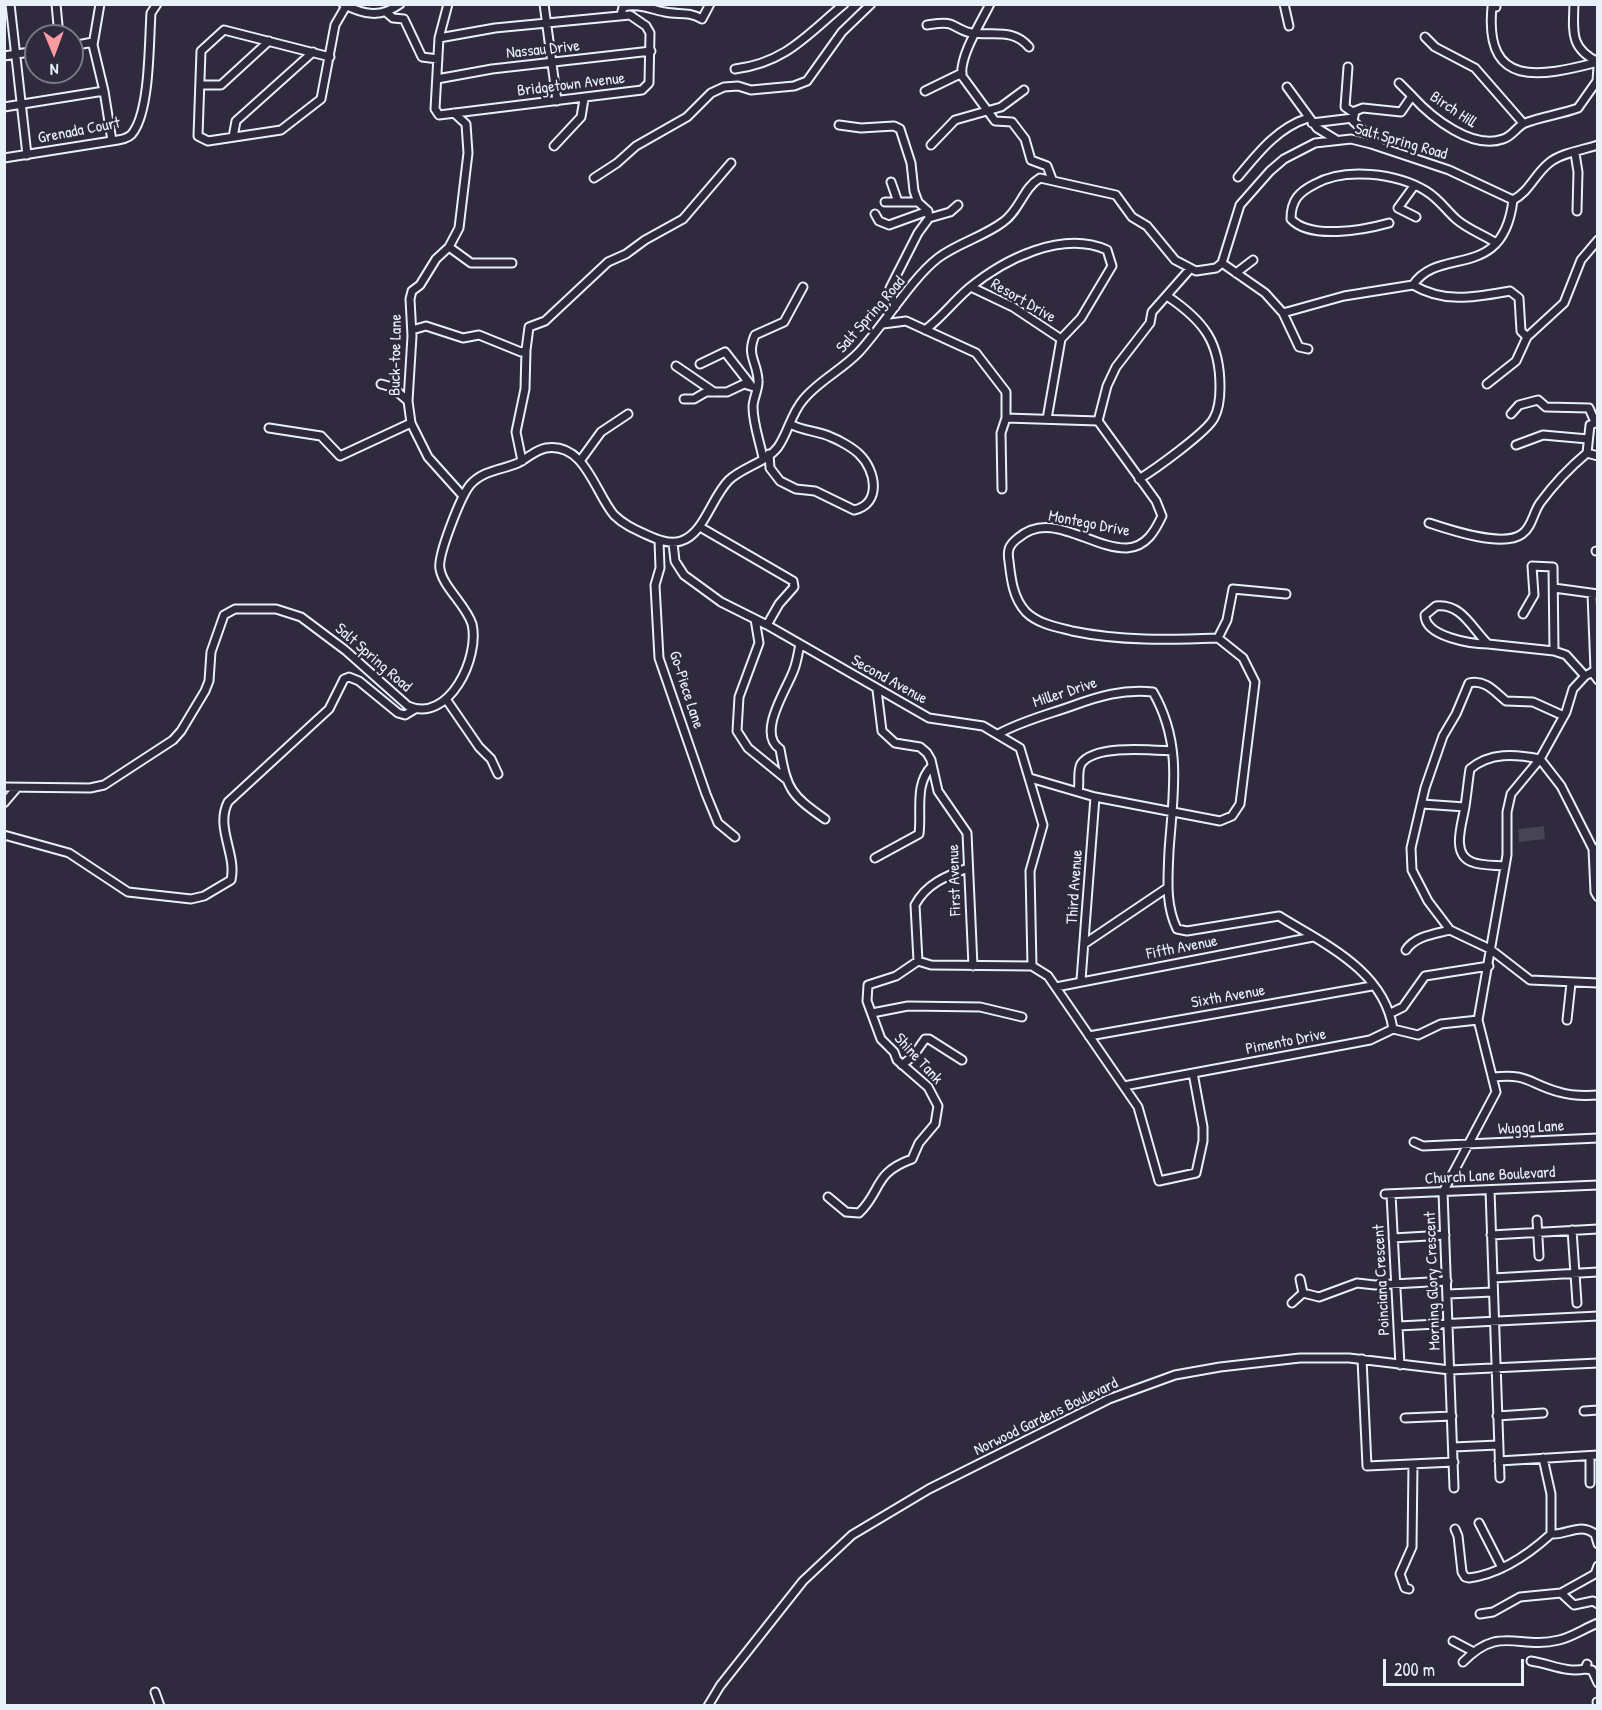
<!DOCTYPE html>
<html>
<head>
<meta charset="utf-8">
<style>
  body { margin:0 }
  #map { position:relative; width:1602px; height:1710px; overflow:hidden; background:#2f2a3d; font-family:"Patrick Hand",sans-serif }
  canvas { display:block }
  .frame { position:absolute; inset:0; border:6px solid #e8f1f8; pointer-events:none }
  .north { position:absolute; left:24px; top:24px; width:60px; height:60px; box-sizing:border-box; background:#2f2a3d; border:2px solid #797a88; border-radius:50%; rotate:179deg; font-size:16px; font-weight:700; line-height:24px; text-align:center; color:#e8f1f8 }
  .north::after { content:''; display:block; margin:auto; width:21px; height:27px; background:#ff9aa2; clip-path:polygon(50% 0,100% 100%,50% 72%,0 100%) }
  .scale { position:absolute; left:1383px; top:1659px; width:141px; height:27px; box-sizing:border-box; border:3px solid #e8f1f8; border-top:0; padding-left:8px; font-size:18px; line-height:21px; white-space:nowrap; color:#e8f1f8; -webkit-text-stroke:4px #2f2a3d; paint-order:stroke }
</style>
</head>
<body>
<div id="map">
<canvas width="1602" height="1710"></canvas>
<div class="frame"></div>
<div class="north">N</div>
<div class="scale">200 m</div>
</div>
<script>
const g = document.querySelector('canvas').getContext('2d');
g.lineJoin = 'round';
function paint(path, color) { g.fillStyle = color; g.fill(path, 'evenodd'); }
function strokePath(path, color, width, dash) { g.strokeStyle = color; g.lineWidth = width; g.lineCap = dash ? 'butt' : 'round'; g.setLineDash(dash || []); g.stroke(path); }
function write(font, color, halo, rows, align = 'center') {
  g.font = font + ' "Patrick Hand",sans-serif'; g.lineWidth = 5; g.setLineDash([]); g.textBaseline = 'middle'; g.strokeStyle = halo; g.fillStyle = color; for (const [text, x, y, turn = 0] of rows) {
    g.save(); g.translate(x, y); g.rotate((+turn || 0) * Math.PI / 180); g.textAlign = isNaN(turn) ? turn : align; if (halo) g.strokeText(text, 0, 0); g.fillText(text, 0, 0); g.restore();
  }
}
const green = new Path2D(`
  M1544,826L1545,839L1519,842L1518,829Z`);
const minor = new Path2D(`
  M10,4L27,155
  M56,4L59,36
  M100,4L93,45L104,91L112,141
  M343,4C364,15 381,18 400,4
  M544,4L557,101
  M990,4C981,22 959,57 962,76L995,121L1012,122L1025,139L1031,160L1047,166L1052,179
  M1284,4L1289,26
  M1574,4C1573,32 1570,48 1598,62
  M1496,7H1492C1484,89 1540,77 1598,62
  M386,12L393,18L404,19L422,57L438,59
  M621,15L623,7C638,3 650,9 665,12C679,15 688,11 702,19L710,4
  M927,25C934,24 944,22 950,24C958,27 963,32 972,33C994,36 1013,28 1029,47
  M1425,37L1435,47L1475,68L1523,123
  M439,38L495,28L630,15L646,26L650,33L649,83L642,90L439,115L435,109L439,38L448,4
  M72,46L93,42
  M4,56L36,51
  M330,57L224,30L201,51L198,136L208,141L281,130L321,99L335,25L346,6
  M1348,67L1345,107L1354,113
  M735,69C785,63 807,35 844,4
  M437,79L492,69L651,51
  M1399,83L1412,96
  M200,85H221L269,41
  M1287,87L1317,128L1335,139
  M925,91L962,73
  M4,107L104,91
  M454,113L466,124L468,153L459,228L449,247L436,259L420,285L412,291L410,299L412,336L408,401L411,423L428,457L463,496
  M1312,123L1353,118
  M839,125L861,128L894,126L900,129L911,163L914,191L918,202L928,211L929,218L918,233L890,288L895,307
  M233,137L236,121L313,52
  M931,145L955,120L1001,107L1024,90
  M1379,145L1353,121L1355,111L1363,108L1401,112L1412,96C1432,118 1472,150 1503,139C1513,136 1517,126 1525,123C1540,117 1562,114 1578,108L1597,81L1598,67
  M554,146L581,117L584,99
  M1575,153L1578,172L1577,211
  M4,158L118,140C125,139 131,137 134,131C150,107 149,42 151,13L157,4
  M1238,177C1258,153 1277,128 1308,118
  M594,178L617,163L636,146L687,117L711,93L724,87L738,86L751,90L794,86L807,81L842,32L871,4
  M891,182L898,202
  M1414,186L1398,208L1416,217
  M885,202H918
  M875,214L879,221L889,225L928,211
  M929,218L950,212L958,205
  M1389,223C1364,230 1310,240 1291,219C1291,200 1299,192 1315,184C1344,167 1397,173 1426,191C1439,199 1445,209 1456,219C1467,229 1484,235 1496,243
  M449,247L471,263H512
  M1222,263L1265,293L1283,313L1344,296L1413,285C1439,245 1503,283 1513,200
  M1236,273L1253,260
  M1413,285C1445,304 1476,297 1510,291L1519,298L1521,331L1527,337L1564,303L1581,260L1598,240
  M971,287L1013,307L1061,339
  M1283,313L1299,347L1308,349
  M883,324L906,321L976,353L1006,392V418L1098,421
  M412,330L426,326L463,338L479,335L521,352L526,350L529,327L545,321L608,262L626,254L645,240L683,219L731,163
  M925,330C941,318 953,302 968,289C1004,259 1062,230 1107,250L1112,266L1081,318L1061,339L1047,419
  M700,364L725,352L750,384
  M676,366L714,392
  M381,384L392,387L408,401
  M1487,384L1516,361L1527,337
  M684,399H694L706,392H727L744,384L757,388
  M1511,414L1519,405L1538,400L1546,407L1589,408L1595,422
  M1098,421L1156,501L1162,516C1155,531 1146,547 1127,548C1091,549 1051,509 1018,538C1009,545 1007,550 1009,561C1011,579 1013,598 1026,612C1038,624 1057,627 1072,631C1120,641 1169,640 1218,638
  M1098,421L1107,386L1116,367L1150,323L1152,312L1190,269
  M269,428L321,436L340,456L411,423
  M1516,445L1543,435L1588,439
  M1587,453L1598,456
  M769,454L770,468L780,481L796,489L815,491L854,510C882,504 876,470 859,454C853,448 839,440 831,437C818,431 803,431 790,424
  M763,458C760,442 753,424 753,407C753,398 759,389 758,380C757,361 746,356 755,335L784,322L803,287
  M522,461L516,432L525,389L526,350
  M580,461L601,432L628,414
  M1139,479C1154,470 1207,432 1214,418C1219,409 1220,397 1220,387C1220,342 1204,321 1167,296
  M1002,489L1001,433L1006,418
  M1429,523C1450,530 1503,548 1522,534C1532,527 1533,513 1540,503C1554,484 1569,468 1587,453L1590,425L1598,422
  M700,527L793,581L794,587L779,604L767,625
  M659,540L660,568L655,585L659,658L706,794L718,823L735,837
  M673,543L675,561L684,575L721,602L767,625L929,718L983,726L1020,748L1043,825L1030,871L1032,966
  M1596,551H1598
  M1554,588L1598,594
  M1592,594L1595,670
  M1523,614L1534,595L1532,566L1553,567L1554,651
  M755,619L759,643L739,697L737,731L748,748L786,779
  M800,644C798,653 797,663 793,672C785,692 757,734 780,749C787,790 791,795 825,819
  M1488,644C1472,644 1425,637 1425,615L1436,606C1462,603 1472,629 1488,644L1554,651L1566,655L1585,676
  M1592,672L1598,680
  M877,690L882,731L895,743L920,747L927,753L931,760L938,791L967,833L973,966
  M446,699L479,747L491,759L498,774
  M1564,716L1533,702L1506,701C1495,692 1485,679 1469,683L1456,714L1443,736L1425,788L1411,848L1412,870L1428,901L1450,930L1490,949L1530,980L1598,983
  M998,734C1022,721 1046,715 1072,706C1099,696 1123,689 1153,692C1183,744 1173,794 1169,851C1168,878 1165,904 1177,929L1187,931L1279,916C1324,944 1384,970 1393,1029
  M1030,778L1095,797L1220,821L1232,816L1240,804L1255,682L1243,658L1218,638L1227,620L1233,589L1286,594
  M4,787L90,788L104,785L173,740L181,731L205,691L209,681L211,652L224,615L235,609H276L301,617L345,650L408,706C449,724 480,657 472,624C466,605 443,587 440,569C437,556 461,496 470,485C483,470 502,470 518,463C528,458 535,450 546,448C585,442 595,493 614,515C623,524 634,529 645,534C656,539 669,545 681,541C704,534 711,498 729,480C743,467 767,462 778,447C788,433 791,414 803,400C818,381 842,370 859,352C884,325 911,279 938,258C958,243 983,237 1003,222C1020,210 1023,188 1040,178L1116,195L1132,217L1147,226L1175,260L1196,271L1216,268L1222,263L1240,205L1270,171L1284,159L1315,143L1351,139L1371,144L1449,170L1513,200C1529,192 1535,174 1549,163C1561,153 1583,150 1598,145
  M1078,792C1080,783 1077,771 1081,764C1094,744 1152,750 1172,751
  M4,803L16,789
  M1422,804L1465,807
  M4,835L69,853L128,892L191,899L204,896L231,880C237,854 215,828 228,802L329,709L344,679L349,677L359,681L398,713L405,715L415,709
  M1593,849L1595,892L1598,897
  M875,858L919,834C922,811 914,784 932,766
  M1505,866C1495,865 1482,866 1472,862C1450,854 1463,822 1465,806C1467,794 1468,781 1470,769C1490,752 1515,754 1540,759L1561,786L1593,849H1598
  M968,868C946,876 926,884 915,905L918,961L931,965L1032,966L1048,976L1138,1107L1159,1181L1196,1173L1203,1141V1127L1193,1073
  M1084,944L1167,888
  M1406,950C1415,936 1434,934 1450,930
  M1081,980L1095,797
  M1056,987L1313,937
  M872,1013L908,1006L980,1007L1022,1017
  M1391,1013L1403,1007L1425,976L1489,966
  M1567,1020L1571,983
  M1393,1029L1418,1035L1441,1024L1478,1020
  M1089,1036L1372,986
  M902,1065L913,1056L925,1039H929L962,1060
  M1494,1077C1528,1073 1529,1084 1559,1092C1572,1096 1584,1096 1598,1095
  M1124,1086L1370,1040L1393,1029
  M1414,1142L1423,1146L1598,1138
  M1490,1190L1500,1478
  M1385,1194L1598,1185
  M1391,1194L1400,1365
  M828,1197L846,1212L859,1213C882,1191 873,1173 912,1159L919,1143L935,1124L938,1106L928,1087L897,1060L894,1052L881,1039L867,1001L868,985L896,976L918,961
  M1537,1220L1539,1256
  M1572,1230L1577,1303
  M1491,1235L1598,1229
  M1393,1238L1445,1235
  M1493,1278L1598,1272
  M1300,1279L1303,1293
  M1448,1294L1493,1292
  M1292,1303L1303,1293L1319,1297L1357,1283L1375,1285L1447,1281
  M1398,1326L1598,1316
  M1362,1359L1367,1466L1454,1462
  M1584,1411L1598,1410
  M1497,1416L1543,1413
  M1405,1418L1452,1416
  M1453,1447L1498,1445
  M1590,1456V1483
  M1543,1458L1551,1494V1534C1568,1535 1580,1522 1595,1534L1598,1544
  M1499,1461L1598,1455
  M1454,1488L1443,1192L1496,1092L1478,1020L1507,855V812L1511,794L1540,759L1566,712L1573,689L1585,676L1598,669
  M1479,1523L1502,1568
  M1455,1529L1458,1536L1462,1572L1465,1577L1469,1578C1500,1574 1529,1554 1551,1534
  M1598,1566L1595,1574L1561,1593L1574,1605L1593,1601L1598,1604
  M1409,1589L1405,1588L1400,1574L1412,1547L1413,1464
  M1480,1614L1493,1612L1520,1597L1561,1593
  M1453,1641L1472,1651
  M1531,1661C1551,1664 1566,1673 1585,1669L1587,1664
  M1463,1662C1500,1624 1518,1650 1559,1640C1572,1637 1585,1628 1598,1623
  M1585,1669L1592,1670L1598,1683
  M155,1692L160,1706
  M1597,1702H1598
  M708,1706L720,1686L803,1581L852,1535L929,1489L1109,1399L1175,1375L1220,1367L1300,1358H1349L1450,1370L1598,1363`);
const streetNames = [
  ["Nassau Drive",543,50,-6],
  ["Bridgetown Avenue",571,85,-7],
  ["Birch Hill",1453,110,34],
  ["Grenada Court",79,131,-11],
  ["Salt Spring Road",1401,142,16],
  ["Resort Drive",1023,301,30],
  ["Salt Spring Road",871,315,-49],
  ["Buck-toe Lane",396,355,-89],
  ["Montego Drive",1089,524,11],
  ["Salt Spring Road",373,658,41],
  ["Second Avenue",889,680,29],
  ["Go-Piece Lane",686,690,72],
  ["Miller Drive",1065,693,-18],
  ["First Avenue",955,880,-92],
  ["Third Avenue",1075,887,-86],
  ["Fifth Avenue",1182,948,-11],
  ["Sixth Avenue",1228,997,-10],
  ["Pimento Drive",1286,1042,-11],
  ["Shine Tank",918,1059,47],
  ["Wugga Lane",1531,1128,-3],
  ["Church Lane Boulevard",1490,1176,-3],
  ["Poinciana Crescent",1382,1280,-93],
  ["Morning Glory Crescent",1433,1281,-92],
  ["Norwood Gardens Boulevard",1046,1417,-26]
];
paint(green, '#464455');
strokePath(minor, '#e8f1f8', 11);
strokePath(minor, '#2f2a3d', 7);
write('16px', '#e8f1f8', '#2f2a3d', streetNames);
</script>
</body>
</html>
